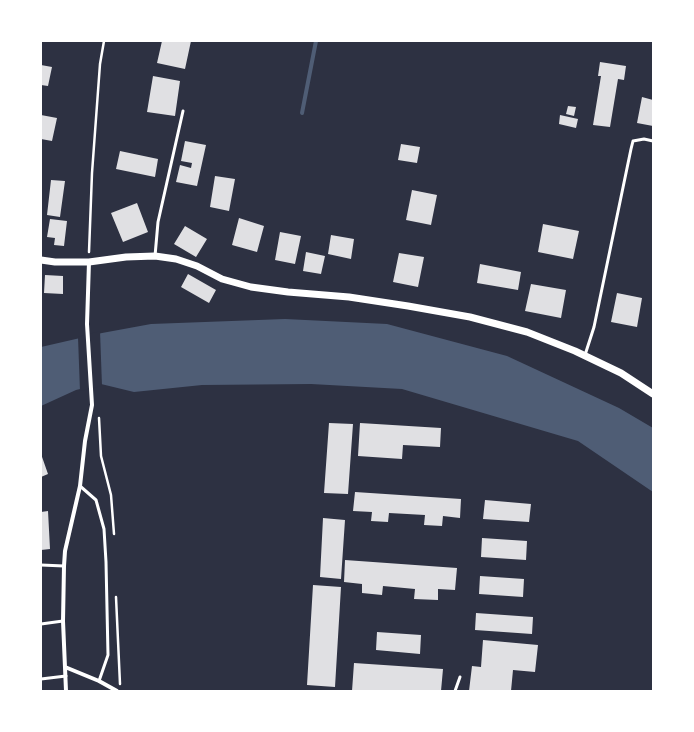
<!DOCTYPE html>
<html>
<head>
<meta charset="utf-8">
<style>
  body { margin:0 }
  #map { position:relative; width:694px; height:732px; overflow:hidden; background:#2d3142; font-family:Lato,sans-serif }
  canvas { display:block }
  .frame { position:absolute; inset:0; border:42px solid #fff; pointer-events:none }
</style>
</head>
<body>
<div id="map">
<canvas width="694" height="732"></canvas>
<div class="frame"></div>
</div>
<script>
const g = document.querySelector('canvas').getContext('2d');
g.lineJoin = 'round';
function paint(path, color) { g.fillStyle = color; g.fill(path, 'evenodd'); }
function strokePath(path, color, width, dash) { g.strokeStyle = color; g.lineWidth = width; g.lineCap = dash ? 'butt' : 'round'; g.setLineDash(dash || []); g.stroke(path); }
const water = new Path2D(`
  M285,319L387,324L507,356L619,408L653,428V492L578,441L402,389L311,384L202,385L134,392L101,384L76,390L41,406V347L102,333L151,324Z`);
const pier = new Path2D(`
  M100,331L102,386L80,391L78,337Z`);
const stream = new Path2D(`
  M302,113L316,41`);
const building = new Path2D(`
  M162,41H191L185,69L157,63Z
  M600,62L626,66L624,80L618,79L610,127L593,125L601,76H598Z
  M41,65L52,67L48,86L41,85Z
  M153,76L180,81L175,116L147,112Z
  M642,97L653,100V126L637,123Z
  M568,106L576,107L574,116L566,114Z
  M41,115L57,118L52,141L41,139Z
  M560,115L578,119L576,128L559,124Z
  M185,141L206,145L197,186L176,182L180,165L191,168L192,163L181,161Z
  M401,144L420,147L417,163L398,160Z
  M120,151L158,159L155,177L116,169Z
  M215,176L235,179L229,211L210,207Z
  M51,180L65,181L60,217L47,215Z
  M412,190L437,195L431,225L406,220Z
  M137,203L148,232L123,242L111,213Z
  M239,218L264,226L257,252L232,245Z
  M50,219L67,221L64,246L54,245L55,238L47,237Z
  M543,224L579,231L573,259L538,252Z
  M185,226L207,239L196,257L174,244Z
  M280,232L301,236L295,264L275,260Z
  M331,235L354,239L351,259L328,254Z
  M306,252L325,256L321,274L303,271Z
  M399,253L424,257L418,287L393,282Z
  M480,264L521,272L518,290L477,283Z
  M188,274L216,290L209,303L181,287Z
  M45,275L63,276V294L44,293Z
  M531,284L566,290L561,318L525,311Z
  M617,293L642,298L637,327L611,322Z
  M329,423L353,424L348,494L324,493Z
  M360,423L441,428L440,447L403,445L402,459L358,456Z
  M41,454L48,474L41,477Z
  M355,492L461,499L460,518L443,516L442,526L424,525L425,515L389,513L388,522L371,521L372,512L353,511Z
  M485,500L531,504L529,522L483,519Z
  M48,511L50,549L41,550V512Z
  M323,518L345,520L341,579L320,577Z
  M482,538L527,541L526,560L481,557Z
  M345,560L457,568L455,590L438,589V600L414,599L415,589L383,586L382,595L362,593V584L344,582Z
  M480,576L524,579L523,597L479,594Z
  M313,585L341,587L335,687L307,685Z
  M476,613L533,617L532,634L475,630Z
  M377,632L421,635L420,654L376,650Z
  M483,640L538,645L535,672L513,670L511,691H469L472,666L481,667Z
  M354,663L443,669L441,691H352Z`);
const path = new Path2D(`
  M89,252L92,173L100,64L104,41
  M99,418L101,456L111,495L114,534
  M116,597L120,684`);
const service = new Path2D(`
  M155,256L158,222L183,111
  M585,355L594,327L631,149L633,141L644,139L653,141
  M80,486L96,500L104,529L106,562L108,655L99,681
  M41,565L64,566
  M41,624L63,621
  M41,679L66,676
  M455,691L460,677`);
const minor = new Path2D(`
  M65,667L99,681L117,691
  M66,691L63,621L64,566L65,551L80,486L85,441L92,405L87,324L89,262`);
const tertiary = new Path2D(`
  M41,260L55,262H89L126,257L155,256L176,259L197,266L222,279L251,287L288,292L349,297L408,306L470,317L527,332L575,351L621,373L653,394`);
paint(water, '#4f5d75');
paint(pier, '#2d3142');
strokePath(stream, '#4f5d75', 4);
paint(building, '#e0e0e3');
strokePath(path, '#fff', 2.5);
strokePath(service, '#fff', 3);
strokePath(minor, '#fff', 4);
strokePath(tertiary, '#fff', 7);
</script>
</body>
</html>
